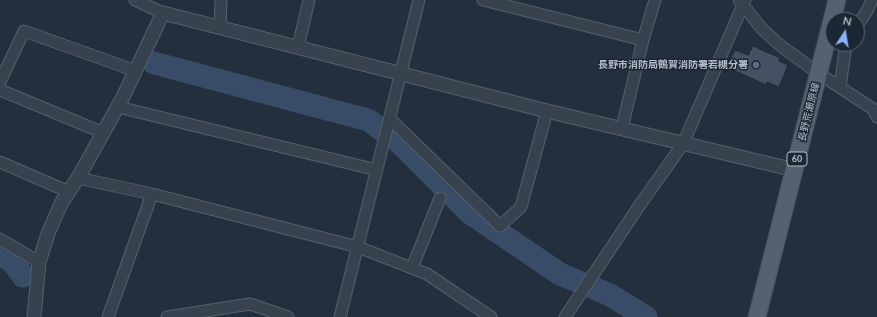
<!DOCTYPE html>
<html>
<head>
<meta charset="utf-8">
<style>
  body { margin:0 }
  #map { position:relative; width:877px; height:317px; overflow:hidden; background:#242f3e; font-family:Lato,sans-serif }
  canvas { display:block }
  .north { position:absolute; left:825px; top:12px; width:40px; height:40px; box-sizing:border-box; background:#1d2633; border:1px solid #59626f; border-radius:50%; rotate:12deg; font-size:11px; font-weight:700; line-height:16px; text-align:center; color:#b4bcc9 }
  .north::after { content:''; display:block; margin:auto; width:14px; height:18px; background:#8ab4f8; clip-path:polygon(50% 0,100% 100%,50% 72%,0 100%) }
</style>
</head>
<body>
<div id="map">
<canvas width="877" height="317"></canvas>
<div class="north">N</div>
</div>
<script>
const g = document.querySelector('canvas').getContext('2d');
g.lineJoin = 'round';
function strokePath(path, color, width, dash) { g.strokeStyle = color; g.lineWidth = width; g.lineCap = dash ? 'butt' : 'round'; g.setLineDash(dash || []); g.stroke(path); }
function paint(path, color) { g.fillStyle = color; g.fill(path, 'evenodd'); }
function write(font, color, halo, rows, align = 'center') {
  g.font = font + ' Lato,"Noto Sans JP",sans-serif'; g.lineWidth = 3; g.setLineDash([]); g.textBaseline = 'middle'; g.strokeStyle = halo; g.fillStyle = color; for (const [text, x, y, turn = 0] of rows) {
    g.save(); g.translate(x, y); g.rotate((+turn || 0) * Math.PI / 180); g.textAlign = isNaN(turn) ? turn : align; if (halo) g.strokeText(text, 0, 0); g.fillText(text, 0, 0); g.restore();
  }
}
const river = new Path2D(`
  M154,63L368,120L400,143L470,213L560,274L610,295L646,317
  M0,255L12,261L23,276`);
const building = new Path2D(`
  M753,46L780,58L779,61L788,65L779,87L767,82L766,85L727,67L735,50L748,55Z`);
const minor = new Path2D(`
  M135,0L163,13
  M483,0L643,40
  M739,0L762,29L781,46L818,73L873,109L877,117
  M857,26L867,11L872,0
  M220,27L221,0
  M298,47L309,0
  M0,82L24,31L136,71
  M840,87L846,44
  M0,90L104,133
  M118,107L377,170
  M390,119L500,226L521,207L547,111
  M622,128L643,40L655,0
  M0,162L69,192
  M78,178L152,194L358,247L427,274L491,317
  M0,239L39,262
  M412,268L440,198
  M108,317L152,194
  M167,317L250,304L288,317
  M340,317L419,0
  M565,317L639,206L683,144L745,0`);
const tertiary = new Path2D(`
  M34,317L39,262L49,231L62,202L78,178L123,97L163,13L547,111L795,170`);
const primary = new Path2D(`
  M757,317L837,0`);
const markers = [
  [756,65,4,"#5c6f8a"]
];
const shields = [
  [797,159,20]
];
const shieldNames = [
  ["60",797,159]
];
const poiNames = [
  ["長野市消防局鶴賀消防署若槻分署",748,65]
];
const streetNames = [
  ["長野荒瀬原線",809,112,-76]
];
strokePath(river, '#394c67', 23);
paint(building, '#455162');
strokePath(building, '#1f2835', 1);
strokePath(minor, '#565f6c', 13);
strokePath(tertiary, '#565f6c', 15);
strokePath(primary, '#414a57', 19);
strokePath(minor, '#38414e', 11);
strokePath(tertiary, '#38414e', 13);
strokePath(primary, '#56606e', 17);
for (const [x, y, r, color] of markers) { const dot = new Path2D(); dot.arc(x, y, r, 0, 2 * Math.PI); g.fillStyle = color; g.fill(dot); strokePath(dot, '#1d2633', 1.5); }
for (const [x, y, w] of shields) { const box = new Path2D(); box.roundRect(x - w / 2, y - 7, w, 14, 3); g.fillStyle = '#1d2633'; g.fill(box); strokePath(box, '#b4bcc9', 1); }
write('bold 9px', '#b4bcc9', null, shieldNames);
write('bold 10px', '#b4bcc9', '#1d2633', poiNames, 'right');
write('10px', '#b4bcc9', '#1d2633', streetNames);
</script>
</body>
</html>
